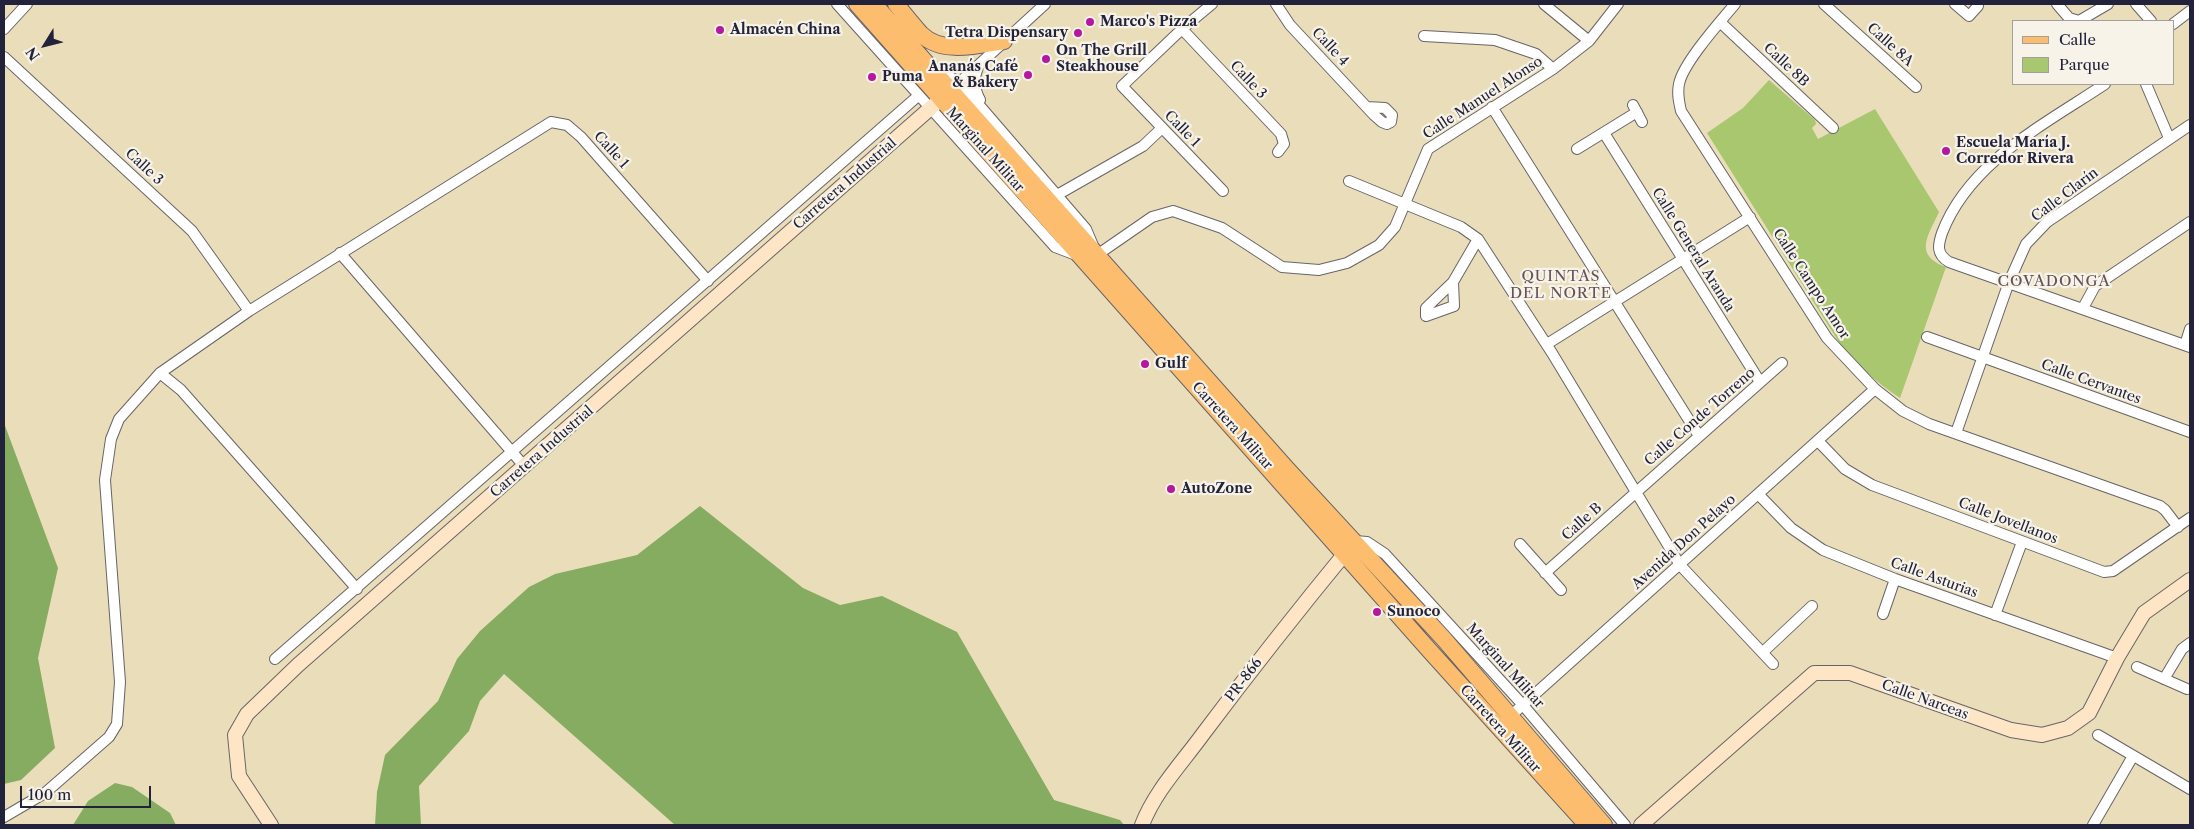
<!DOCTYPE html>
<html>
<head>
<meta charset="utf-8">
<style>
  body { margin:0 }
  #map { position:relative; width:2194px; height:829px; overflow:hidden; background:#eadeba; font-family:"Libre Caslon Text",serif }
  canvas { display:block }
  .frame { position:absolute; inset:0; border:5px solid #22223b; pointer-events:none }
  .legend { position:absolute; left:2012px; top:20px; width:162px; height:65px; box-sizing:border-box; background:#f7f3e8; border:1px solid #a29fa3; margin:0; padding:6px 9px; list-style:none; font-size:15px; color:#22223b }
  .legend li { display:flex; align-items:center; gap:10px; height:25px }
  .legend b { width:25px; border:1px solid #a29fa3 }
  .north { position:absolute; left:20px; top:20px; width:50px; height:50px; -webkit-text-stroke:4px #f7f3e8; paint-order:stroke; rotate:234deg; font-size:14px; font-weight:700; line-height:20px; text-align:center; color:#22223b }
  .north::after { content:''; display:block; margin:auto; width:18px; height:22px; background:#22223b; clip-path:polygon(50% 0,100% 100%,50% 72%,0 100%) }
  .scale { position:absolute; left:20px; top:786px; width:131px; height:22px; box-sizing:border-box; border:2px solid #22223b; border-top:0; padding-left:6px; font-size:15px; line-height:18px; white-space:nowrap; color:#22223b; -webkit-text-stroke:4px #f7f3e8; paint-order:stroke }
</style>
</head>
<body>
<div id="map">
<canvas width="2194" height="829"></canvas>
<div class="frame"></div>
<ul class="legend">
<li><b style="height:6px;background:#fcbd6f"></b>Calle</li>
<li><b style="height:14px;background:#a8c76e"></b>Parque</li>
</ul>
<div class="north">N</div>
<div class="scale">100 m</div>
</div>
<script>
const g = document.querySelector('canvas').getContext('2d');
g.lineJoin = 'round';
function paint(path, color) { g.fillStyle = color; g.fill(path, 'evenodd'); }
function strokePath(path, color, width, dash) { g.strokeStyle = color; g.lineWidth = width; g.lineCap = dash ? 'butt' : 'round'; g.setLineDash(dash || []); g.stroke(path); }
function write(font, color, halo, rows, align = 'center') {
  g.font = font + ' "Libre Caslon Text",serif'; g.lineWidth = 4.5; g.setLineDash([]); g.textBaseline = 'middle'; g.strokeStyle = halo; g.fillStyle = color; for (const [text, x, y, turn = 0] of rows) {
    g.save(); g.translate(x, y); g.rotate((+turn || 0) * Math.PI / 180); g.textAlign = isNaN(turn) ? turn : align; if (halo) g.strokeText(text, 0, 0); g.fillText(text, 0, 0); g.restore();
  }
}
const green = new Path2D(`
  M1769,80L1815,120L1816,124L1812,128L1818,139L1875,109L1939,212C1928,236 1913,255 1946,267L1900,398C1876,382 1858,366 1840,344L1707,133L1743,108Z`);
const forest = new Path2D(`
  M4,423L58,568L38,658L55,748L21,780L4,784Z
  M700,506L803,588L840,605L882,596L957,632L1054,800L1120,820L1124,825H675L504,674L480,701L469,731L419,786L421,825H375L377,792L385,755L438,701L457,659L480,631L529,587L555,574L637,555Z
  M115,783L132,787L170,813L176,825H73L88,801Z`);
const street = new Path2D(`
  M837,4L1055,247L1076,255
  M1212,4L1182,29L1122,86L1223,191
  M1276,4L1290,25L1374,115L1382,122L1387,124L1391,122L1392,115L1385,108L1367,107
  M1544,4L1589,41
  M1735,4C1720,22 1683,63 1679,84C1677,94 1679,102 1681,111L1827,338L1875,389L1903,411L1929,424L2160,506L2165,510L2178,527
  M1824,4L1916,87
  M1955,4L1969,16L1978,6
  M2057,4L2069,18L2079,21L2108,4
  M2136,4L2151,21
  M1720,22L1833,128
  M2173,24L2190,11
  M4,29L27,4
  M1182,29L1281,134L1284,144L1278,152
  M1424,36L1495,40L1536,54L1553,69
  M4,57L192,231L249,311
  M978,67C973,80 974,88 980,100
  M939,69L959,83L973,98L1086,229L1097,255L1152,217L1173,211L1222,228L1282,267L1319,270L1347,263L1379,245L1395,227L1428,149L1553,69L1589,41L1618,4
  M959,83L1045,4
  M2105,84C2045,124 1969,162 1942,233C1938,245 1936,254 1949,262L2190,347
  M2146,84L2169,138
  M1633,105L1642,122
  M1492,107L1699,436
  M1604,133L1760,382
  M1577,149L1637,112
  M1349,181L1461,227L1478,239L1552,353L1680,565L1773,664
  M1057,195L1143,146L1162,128
  M340,253L525,467
  M1453,282L1454,306L1426,316V308Z
  M1453,282L1478,239
  M2083,308L2095,286L2190,222
  M1927,337L2190,432
  M1547,344L1750,217
  M2185,345L2190,329
  M160,373L181,390L357,589
  M1956,433L2009,282L2026,244L2047,222L2190,125
  M1818,441L1845,469L1872,485L2104,572L2113,571L2190,518
  M1758,494L1791,528L1823,550L1895,579L2117,658
  M1355,541L1367,542L1385,554L1522,704L1625,825
  M1520,544L1561,590
  M1545,573L1782,363
  M1883,614L1895,579
  M1995,615L2022,542
  M1763,652L1812,606
  M275,659L918,96
  M2137,667L2187,689
  M2164,679L2182,649L2190,643
  M1506,720L1875,389
  M2098,735L2190,789
  M4,817L45,793L109,737L117,724L120,682L105,480L111,439L119,419L160,373L249,311L551,122L567,125L581,137L708,281
  M2093,825L2133,756`);
const secondary = new Path2D(`
  M271,825L239,776L235,735L247,714L298,665L959,83
  M1142,825C1155,791 1182,763 1203,734C1251,670 1300,608 1351,546
  M1641,825L1814,673H1850L2011,730L2042,735L2068,728L2089,713L2117,658L2144,613L2190,580`);
const primary = new Path2D(`
  M857,4L1430,651L1587,825
  M874,4L1287,469L1443,638L1604,825
  M896,4C904,14 912,24 921,34C942,55 978,45 1004,41`);
const markers = [
  [1090,22,5,"#b5179e"],
  [720,30,5,"#b5179e"],
  [1078,33,5,"#b5179e"],
  [1046,59,5,"#b5179e"],
  [1028,75,5,"#b5179e"],
  [872,77,5,"#b5179e"],
  [1946,151,5,"#b5179e"],
  [1145,364,5,"#b5179e"],
  [1171,489,5,"#b5179e"],
  [1377,612,5,"#b5179e"]
];
const poiNames = [
  ["Marco's Pizza",1100,22],
  ["Almacén China",730,30],
  ["Tetra Dispensary",1068,33,"right"],
  ["On The Grill",1056,51],
  ["Steakhouse",1056,67],
  ["Ananás Café",1018,67,"right"],
  ["& Bakery",1018,83,"right"],
  ["Puma",882,77],
  ["Escuela María J.",1956,143],
  ["Corredor Rivera",1956,159],
  ["Gulf",1155,364],
  ["AutoZone",1181,489],
  ["Sunoco",1387,612]
];
const streetNames = [
  ["Calle 8A",1890,45,42],
  ["Calle 4",1330,47,47],
  ["Calle 8B",1786,65,43],
  ["Calle 3",1248,80,47],
  ["Calle Manuel Alonso",1483,98,-33],
  ["Calle 1",1182,129,46],
  ["Calle 1",611,150,48],
  ["Marginal Militar",985,150,48],
  ["Calle 3",144,167,43],
  ["Carretera Industrial",845,184,-41],
  ["Calle Clarín",2065,195,-37],
  ["Calle General Aranda",1693,250,58],
  ["Calle Campo Amor",1811,284,57],
  ["Calle Cervantes",2091,382,20],
  ["Calle Conde Torreno",1700,417,-41],
  ["Carretera Militar",1232,426,48],
  ["Carretera Industrial",542,452,-41],
  ["Calle Jovellanos",2008,521,21],
  ["Calle B",1582,522,-42],
  ["Avenida Don Pelayo",1684,542,-42],
  ["Calle Asturias",1934,578,20],
  ["Marginal Militar",1505,666,48],
  ["PR-866",1244,680,-53],
  ["Calle Narceas",1925,700,20],
  ["Carretera Militar",1500,729,48]
];
const neighbourhoodNames = [
  ["QUINTAS",1561,277],
  ["DEL NORTE",1561,294],
  ["COVADONGA",2054,282]
];
paint(green, '#a8c76e');
paint(forest, '#86ac61');
strokePath(street, '#686467', 12);
strokePath(secondary, '#686467', 16);
strokePath(primary, '#686467', 18);
strokePath(street, '#fff', 10);
strokePath(secondary, '#fee5c5', 14);
strokePath(primary, '#fcbd6f', 16);
for (const [x, y, r, color] of markers) { const dot = new Path2D(); dot.arc(x, y, r, 0, 2 * Math.PI); g.fillStyle = color; g.fill(dot); strokePath(dot, '#f7f3e8', 2); }
write('bold 14px', '#22223b', '#f7f3e8', poiNames, 'left');
write('14px', '#22223b', '#f7f3e8', streetNames);
g.letterSpacing = '1px';
write('15px', '#655258', '#f7f3e8', neighbourhoodNames);
g.letterSpacing = '0px';
</script>
</body>
</html>
